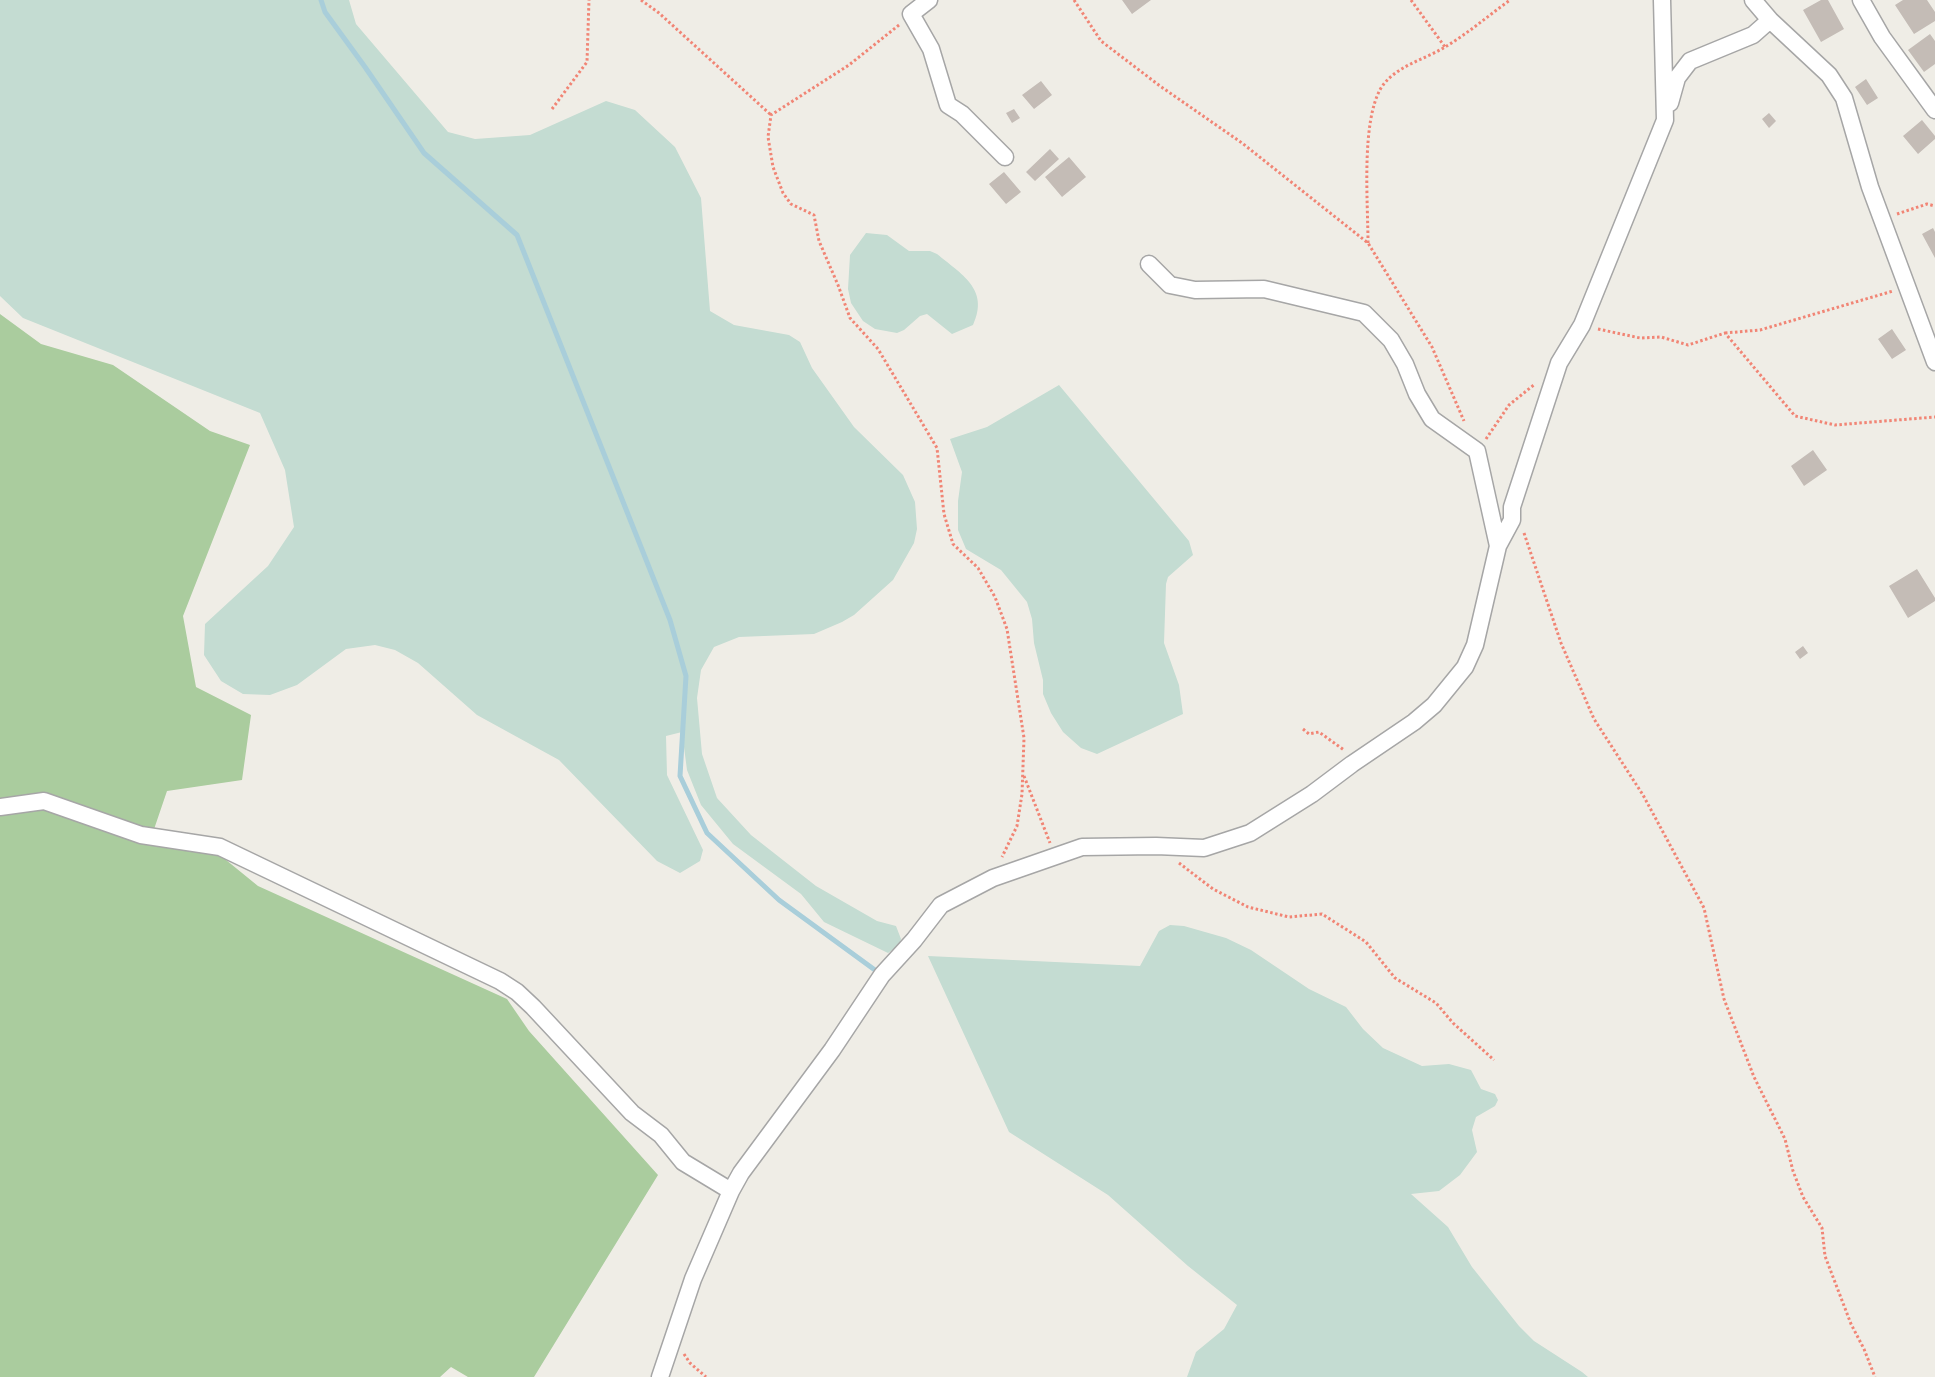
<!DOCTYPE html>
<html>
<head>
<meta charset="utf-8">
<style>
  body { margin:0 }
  canvas { display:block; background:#efede6 }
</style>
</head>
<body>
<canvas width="1935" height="1377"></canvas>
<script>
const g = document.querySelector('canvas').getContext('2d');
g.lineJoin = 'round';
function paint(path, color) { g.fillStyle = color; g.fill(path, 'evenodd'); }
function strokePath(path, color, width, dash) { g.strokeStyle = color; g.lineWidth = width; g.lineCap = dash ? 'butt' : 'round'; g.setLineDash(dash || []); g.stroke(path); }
const forest = new Path2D(`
  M0,314L41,344L113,365L210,431L250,445L183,616L196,687L251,715L242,780L167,791L150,841L215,851L258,886L507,999L529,1031L658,1175L534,1377H468L451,1367L440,1377H0Z`);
const wetland = new Path2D(`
  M0,0H349L356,24L448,132L475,139L530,135L606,101L635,110L675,147L701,198L710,311L734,325L789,335L800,342L812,368L854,427L903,475L915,502L917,529L914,543L893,580L854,615L842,622L814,634L739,637L714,647L701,670L697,698L702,754L717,798L751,835L816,886L877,921L896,926L901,939L899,945L888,953L824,922L801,894L733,844L701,805L687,770L682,732L666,736L667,775L703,850L700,861L680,873L657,861L559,760L477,715L418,663L395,650L375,645L346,649L297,685L270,695L243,694L221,681L204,655L205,624L268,566L294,527L285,470L260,413L23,318L0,296Z
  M866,233L887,235L909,251H930L937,254C961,274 990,289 973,325L952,334L927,314L920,316L904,330L897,333L875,329L863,321L851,303L848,289L850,255Z
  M1059,385L1189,541L1193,555L1168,577L1166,584L1164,643L1179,685L1183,714L1097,754L1081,748L1063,732L1051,713L1043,694V680L1034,643L1032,619L1027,602L1001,570L966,549L958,530V501L962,472L950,439L987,427Z
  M1170,925L1184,926L1226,938L1251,950L1309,989L1346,1007L1363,1029L1383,1048L1422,1066L1449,1064L1471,1070L1481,1089L1495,1094L1498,1100L1495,1106L1476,1117L1472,1130L1477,1152L1460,1175L1439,1191L1411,1194L1448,1227L1472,1267L1519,1326L1534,1341L1582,1372L1588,1377H1187L1196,1352L1224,1329L1237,1305L1188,1266L1108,1195L1009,1132L928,956L1140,966L1159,931Z`);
const stream = new Path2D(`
  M321,0L325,12L365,67L424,153L517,235L670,620L686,676L680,776L707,833L779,900L879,973`);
const building = new Path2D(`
  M1122,0H1151L1132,14Z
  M1821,0H1828L1844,29L1821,42L1803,10Z
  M1903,0H1927L1935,12V21L1914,34L1895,5Z
  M1930,34L1935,41V64L1924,72L1908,50Z
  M1866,79L1878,98L1867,105L1855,87Z
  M1041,81L1052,95L1034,109L1022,95Z
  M1014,109L1020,118L1012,123L1006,113Z
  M1769,113L1776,121L1769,128L1762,119Z
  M1922,120L1935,136V139L1918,154L1903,136Z
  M1050,149L1059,159L1035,181L1026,172Z
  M1069,157L1086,177L1062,197L1045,177Z
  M1004,172L1021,192L1006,204L989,184Z
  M1933,228L1935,232V258L1922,234Z
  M1892,329L1906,350L1892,359L1878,339Z
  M1813,450L1827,470L1804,486L1791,466Z
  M1917,569L1935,598V601L1908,618L1889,586Z
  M1803,646L1808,653L1800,659L1795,652Z`);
const path = new Path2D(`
  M641,0L659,13L771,115
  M1074,0L1101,41L1160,86L1242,143L1368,243L1432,347L1464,421
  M1411,0L1445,47
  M899,25L849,65L771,115L768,137L773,167L783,193L791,204L814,215L819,241L838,285L850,318L878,349L937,448L944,514L953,544L978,568L995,597L1007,629L1024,738L1022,794L1017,826L1002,857
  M552,109L587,62L589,0
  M1897,214L1927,204L1935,206
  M1368,243C1368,202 1361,122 1381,88C1395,66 1424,60 1445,47C1467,34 1488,16 1510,0
  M1598,329L1640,338L1661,337L1688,345L1725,333L1795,416L1835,425L1935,417
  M1725,333L1760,330L1893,291
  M1486,439L1509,405L1535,384
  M1524,533L1561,643L1594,719L1643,795L1704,908L1724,999L1754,1077L1785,1139L1793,1171L1803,1197L1822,1228L1825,1256L1851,1324L1864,1349L1875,1377
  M1303,729L1309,734L1319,732L1344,750
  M1024,776L1050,843
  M1179,863L1213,889L1248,907L1289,917L1322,914L1366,942L1395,978L1436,1003L1453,1023L1494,1060
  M684,1354L690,1363L706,1377`);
const street = new Path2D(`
  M929,0L911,14L931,49L948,105L962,114L1005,157
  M1753,0L1770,20L1829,75L1844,98L1870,187L1935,362
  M1861,0L1882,37L1935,110
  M1670,103L1677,78L1690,61L1753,35L1770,20
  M1149,264L1170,285L1195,290L1264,289L1364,313L1391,340L1405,364L1417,394L1432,419L1477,451L1498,546
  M0,807L44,801L141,835L220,847L500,981L517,992L533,1007L632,1113L661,1135L683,1162L731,1191
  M660,1377L693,1279L731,1191L741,1173L832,1050L882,975L914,940L941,905L993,878L1082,847L1156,846L1204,848L1250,833L1312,794L1352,764L1414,722L1434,705L1465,667L1475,645L1498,546L1512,520V507L1559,363L1582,325L1665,120L1662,0`);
paint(forest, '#aacc9e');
paint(wetland, '#c4dcd2');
strokePath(stream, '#a9ceda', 5);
paint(building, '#c4bcb6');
strokePath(street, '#a6a6a6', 19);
strokePath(path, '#f18575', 3, [2.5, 2.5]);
strokePath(street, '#fff', 16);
</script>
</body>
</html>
